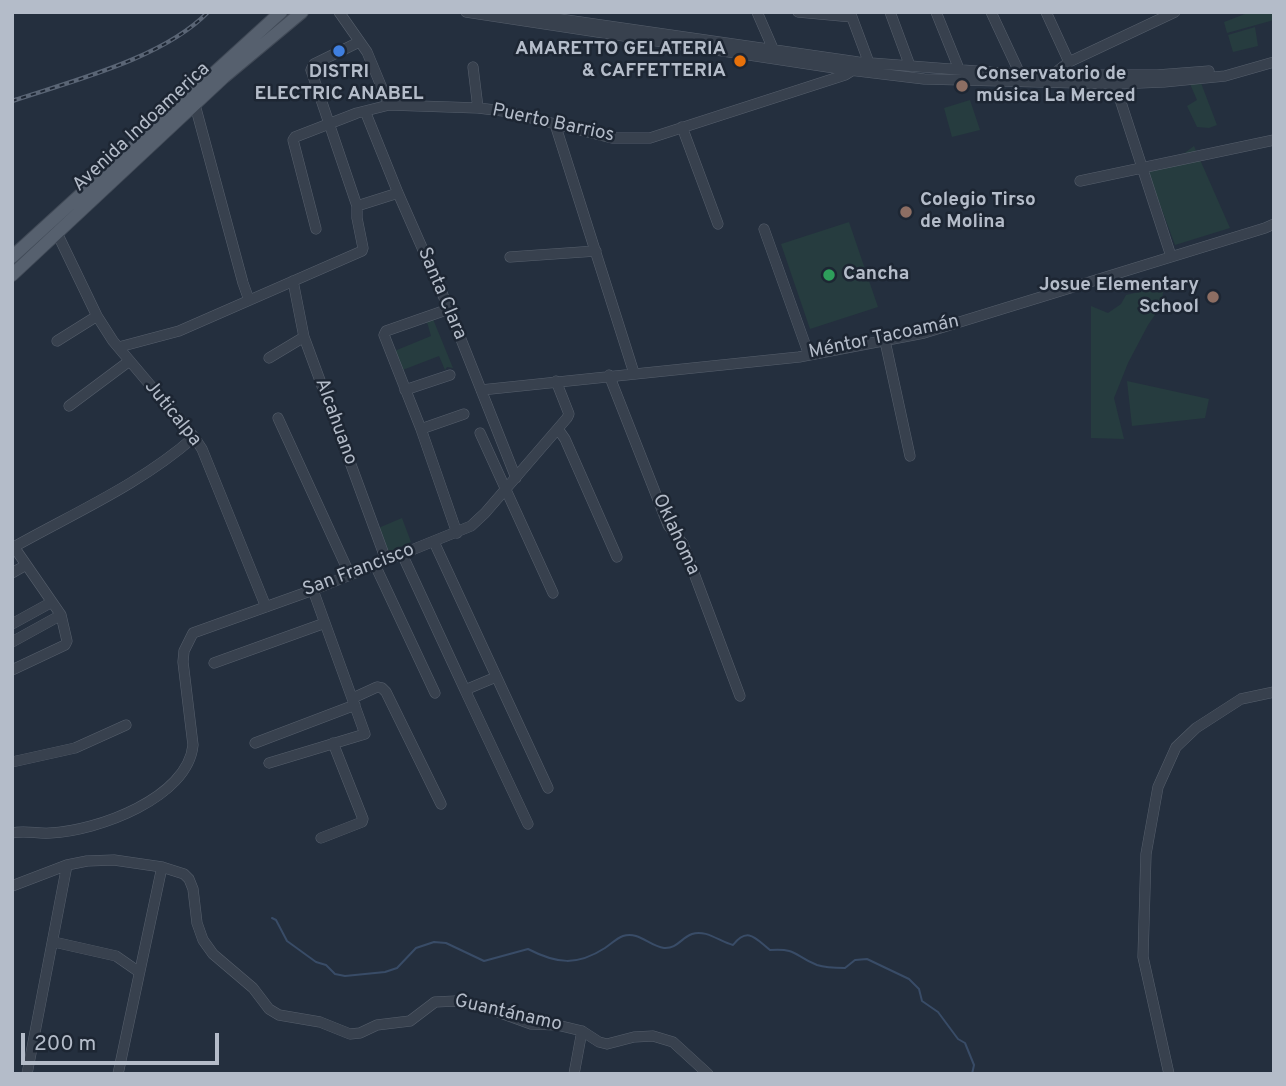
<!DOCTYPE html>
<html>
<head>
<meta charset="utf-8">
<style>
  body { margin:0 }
  #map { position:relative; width:1286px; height:1086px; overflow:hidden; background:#242f3e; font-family:Overpass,sans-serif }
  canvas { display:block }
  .frame { position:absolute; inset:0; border:14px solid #b4bcc9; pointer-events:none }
  .scale { position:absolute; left:21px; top:1033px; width:198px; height:32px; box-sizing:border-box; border:4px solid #b4bcc9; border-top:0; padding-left:9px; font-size:21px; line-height:24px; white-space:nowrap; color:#b4bcc9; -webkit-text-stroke:5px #1d2633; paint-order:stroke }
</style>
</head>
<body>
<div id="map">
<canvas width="1286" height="1086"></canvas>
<div class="frame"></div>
<div class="scale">200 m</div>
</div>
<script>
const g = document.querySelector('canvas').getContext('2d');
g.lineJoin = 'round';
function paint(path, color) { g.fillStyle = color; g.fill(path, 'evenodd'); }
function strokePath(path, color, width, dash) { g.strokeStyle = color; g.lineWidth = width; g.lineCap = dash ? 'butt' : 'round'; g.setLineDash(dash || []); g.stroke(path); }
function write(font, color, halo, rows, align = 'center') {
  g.font = font + ' Overpass,sans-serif'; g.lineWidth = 5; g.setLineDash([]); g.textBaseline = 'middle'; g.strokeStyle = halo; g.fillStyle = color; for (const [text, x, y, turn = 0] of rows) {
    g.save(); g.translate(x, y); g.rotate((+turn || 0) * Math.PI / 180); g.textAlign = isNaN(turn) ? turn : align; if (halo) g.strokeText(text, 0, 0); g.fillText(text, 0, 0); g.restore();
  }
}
const green = new Path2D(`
  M1250,12H1272L1274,20L1227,33L1224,22Z
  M1255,27L1258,46L1233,52L1228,35Z
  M1201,83L1217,125L1209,128L1197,127L1187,106L1197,100L1190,84Z
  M970,100L980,130L952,137L944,108Z
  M1194,146L1230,228L1175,245L1146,167L1171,163Z
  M849,222L878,307L810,329L781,244Z
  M1164,286L1161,306L1148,325L1128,363L1114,398L1124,439L1091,438V306L1108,313L1121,304L1126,295Z
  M433,319L453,368L447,367L445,370L439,356L400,371L392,352L431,336L427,322Z
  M1127,381L1209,399L1205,418L1132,426Z
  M402,518L411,542L387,553L376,529Z`);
const stream = new Path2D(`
  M272,918L276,920L287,941L316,962L326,965L335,974L345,976L385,972L397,968L416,948L434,942L446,943L484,961L528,949C557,964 577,966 605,948C611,944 617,938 623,936C639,931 649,946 664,948C677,949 681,938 692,934C706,929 720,942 733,945C748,926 756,939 770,950C798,948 794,956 817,965C826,968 836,968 845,968L855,960L867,959L909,979L919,989L922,1001L938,1012L958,1039L965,1043L974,1065L972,1074`);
const minor = new Path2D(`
  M339,12L367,52L389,105
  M466,12L841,69L924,79L1115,84L1164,82L1225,76L1274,62
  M511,12L858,62L1041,76
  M757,12L774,51
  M798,12L852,17
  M850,12L869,63
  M890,12L910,66
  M936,12L959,69
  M991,12L1020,74
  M1046,12L1069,62L1052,75
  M1069,62L1175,12
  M473,67L478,108
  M1056,75H1157L1209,71
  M1115,84L1171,256
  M195,105L243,283L249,300
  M365,111L398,193L449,309L516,478
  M555,124L634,373
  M682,127L718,224
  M1080,181L1274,140
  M357,206L398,193
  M316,229L293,140L295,137L357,113L389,105L478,108L503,111L612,138H650L845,75L853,70
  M764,229L809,355
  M57,233L97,316L113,341L194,437L202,449L266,607
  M510,257L596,251
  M293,281L304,337L386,560
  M449,309L386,331L384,335L421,429L457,533
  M57,341L97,316
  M885,341L910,456
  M119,347L179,331L362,251L363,248L357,218V206L311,70L314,64L359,42
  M269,358L304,337
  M609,375L668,525L683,544L740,696
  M405,390L450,375
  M481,390L799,357L924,333L1265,228L1274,224
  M69,406L128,362
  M278,418L350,575
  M421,429L464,414
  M558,429L565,439L617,557
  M480,433L553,593
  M434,542L548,788
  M12,548C74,513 141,484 194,437
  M402,554L465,690L496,677
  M375,565L435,693
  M12,573L26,565
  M12,624L52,602
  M12,642L61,615
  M214,663L325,623
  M12,670L65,645L67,641L61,615L14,547
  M465,690L528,824
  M353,698L377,687L382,688L386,692L441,804
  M255,743L355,705
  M12,762L75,748L126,725
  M269,763L365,734L313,590
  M12,833C25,830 38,834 50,833C97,831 188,798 193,745L183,662L184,651L193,633L313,590L471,526L485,513L567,418L569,414L556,381
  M321,838L362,822L363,819L333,743
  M12,886L67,865L87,861L114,860L162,867L184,874L189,879L193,889L197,923L203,940L213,954L253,988L269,1009L279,1015L320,1022L350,1034L360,1033L377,1025L410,1021L435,1002L456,1001L487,1008L531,1024L557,1025L582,1031L599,1042L607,1044L634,1037L653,1036L673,1042L708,1074
  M54,942L116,956L139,972
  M27,1074L67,865
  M118,1074L162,867
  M574,1074L582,1031
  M1169,1074L1143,957L1146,854L1158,787L1176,747L1196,728L1241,699L1274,692`);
const major = new Path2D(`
  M12,257L281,12
  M12,275L224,77L302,12`);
const rail = new Path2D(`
  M12,101C72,81 164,58 208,12`);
const markers = [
  [339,51,7,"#3f7fe0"],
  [740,61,7,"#e8710a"],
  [962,86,7,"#8d6e63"],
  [906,212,7,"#8d6e63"],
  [829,275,7,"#2e9e5b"],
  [1213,297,7,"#8d6e63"]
];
const poiNames = [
  ["AMARETTO GELATERIA",726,50,"right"],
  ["& CAFFETTERIA",726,72,"right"],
  ["DISTRI",339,73,"center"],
  ["ELECTRIC ANABEL",339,95,"center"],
  ["Conservatorio de",976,75],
  ["música La Merced",976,97],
  ["Colegio Tirso",920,201],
  ["de Molina",920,223],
  ["Cancha",843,275],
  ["Josue Elementary",1199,286,"right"],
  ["School",1199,308,"right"]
];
const streetNames = [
  ["Puerto Barrios",553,124,12],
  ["Avenida Indoamerica",142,128,-43],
  ["Santa Clara",441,294,67],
  ["Méntor Tacoamán",884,338,-12],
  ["Juticalpa",172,414,51],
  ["Alcahuano",335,422,70],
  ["Oklahoma",675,535,65],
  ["San Francisco",359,571,-21],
  ["Guantánamo",508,1014,13]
];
paint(green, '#263c3f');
strokePath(stream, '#394c67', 2);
strokePath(minor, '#565f6c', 11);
strokePath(major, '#414a57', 14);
strokePath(minor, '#38414e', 10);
strokePath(major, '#56606e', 12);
strokePath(rail, '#5a6575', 4.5);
strokePath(rail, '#1d2633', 2, [5]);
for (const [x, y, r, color] of markers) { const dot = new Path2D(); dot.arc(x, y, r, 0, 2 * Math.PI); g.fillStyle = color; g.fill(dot); strokePath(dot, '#1d2633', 2.5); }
write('bold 19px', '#b4bcc9', '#1d2633', poiNames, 'left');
write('19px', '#b4bcc9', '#1d2633', streetNames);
</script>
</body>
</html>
